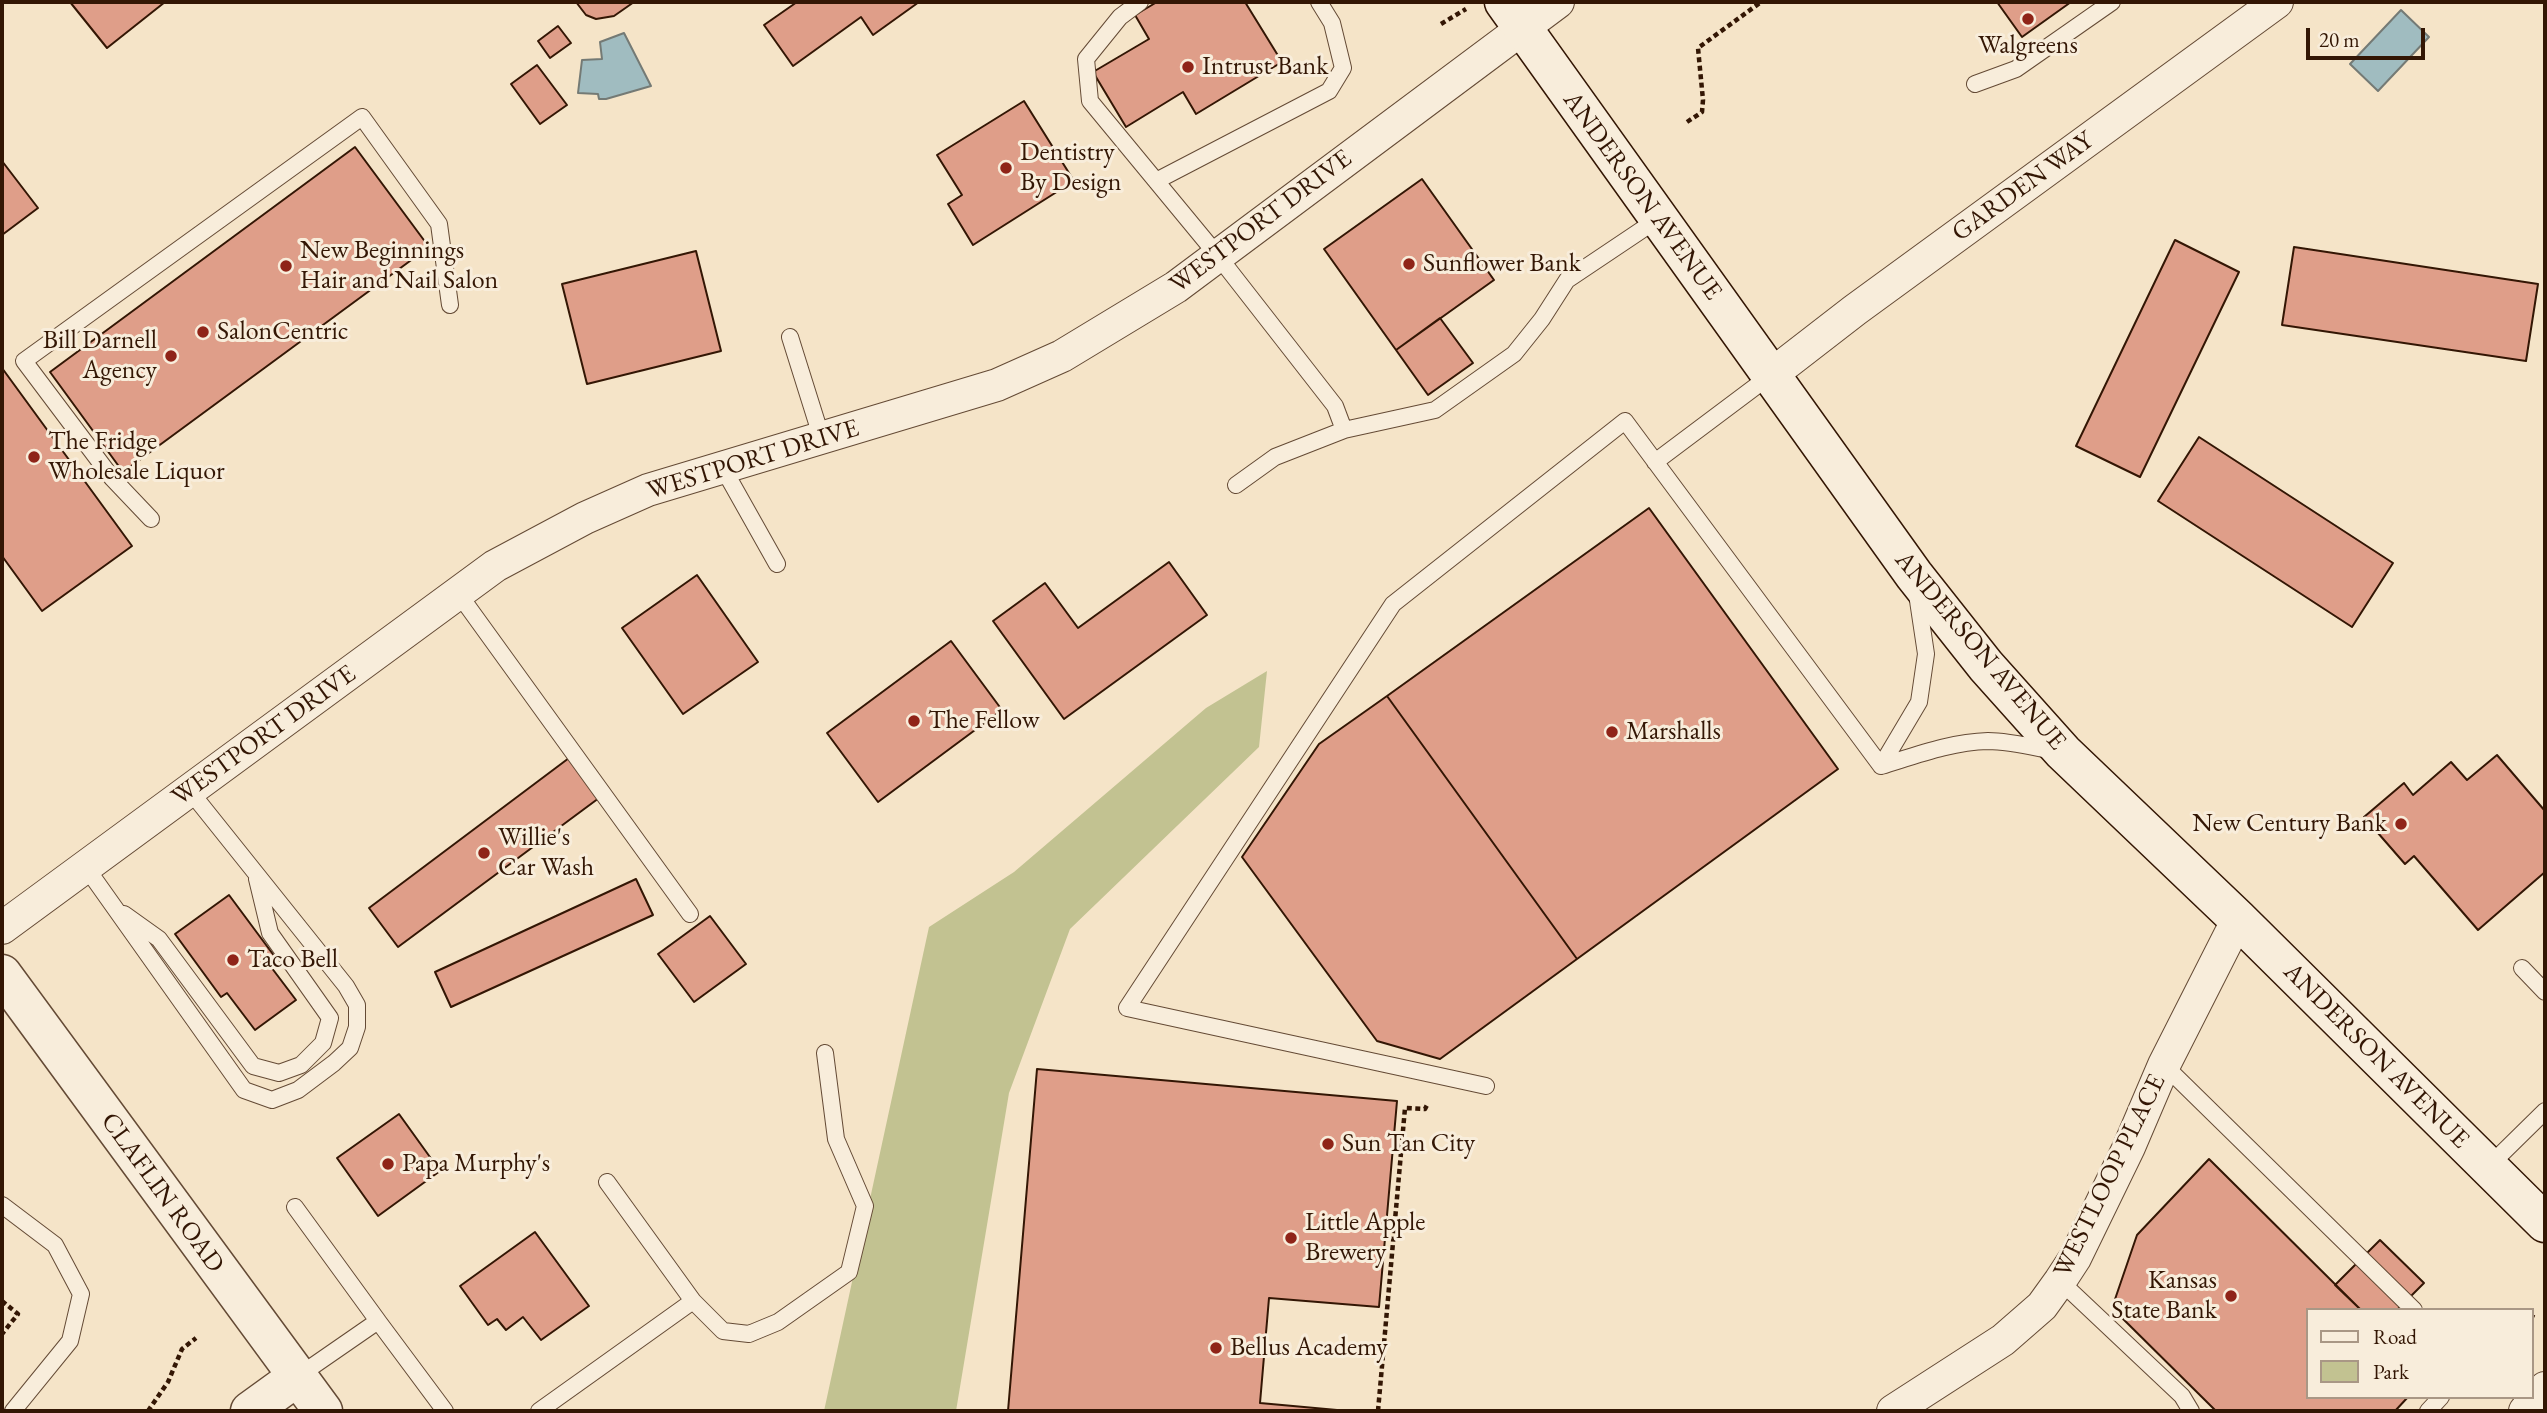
<!DOCTYPE html>
<html>
<head>
<meta charset="utf-8">
<style>
  body { margin:0 }
  #map { position:relative; width:2547px; height:1413px; overflow:hidden; background:#f5e4c8; font-family:"EB Garamond",serif }
  canvas { display:block }
  .frame { position:absolute; inset:0; border:4px solid #331604; pointer-events:none }
  .legend { position:absolute; left:2306px; top:1308px; width:228px; height:91px; box-sizing:border-box; background:#f8eddb; border:2px solid #a99785; margin:0; padding:9px 12px; list-style:none; font-size:21px; color:#331604 }
  .legend li { display:flex; align-items:center; gap:14px; height:35px }
  .legend b { width:35px; border:2px solid #a99785 }
  .scale { position:absolute; left:2306px; top:28px; width:119px; height:32px; box-sizing:border-box; border:4px solid #331604; border-top:0; padding-left:9px; font-size:21px; line-height:24px; white-space:nowrap; color:#331604; -webkit-text-stroke:5px #f8eddb; paint-order:stroke }
</style>
</head>
<body>
<div id="map">
<canvas width="2547" height="1413"></canvas>
<div class="frame"></div>
<ul class="legend">
<li><b style="height:9px;background:#f8eddb"></b>Road</li>
<li><b style="height:19px;background:#c2c291"></b>Park</li>
</ul>
<div class="scale">20 m</div>
</div>
<script>
const g = document.querySelector('canvas').getContext('2d');
g.lineJoin = 'round';
function paint(path, color) { g.fillStyle = color; g.fill(path, 'evenodd'); }
function strokePath(path, color, width, dash) { g.strokeStyle = color; g.lineWidth = width; g.lineCap = dash ? 'butt' : 'round'; g.setLineDash(dash || []); g.stroke(path); }
function write(font, color, halo, rows, align = 'center') {
  g.font = font + ' "EB Garamond",serif'; g.lineWidth = 6; g.setLineDash([]); g.textBaseline = 'middle'; g.strokeStyle = halo; g.fillStyle = color; for (const [text, x, y, turn = 0] of rows) {
    g.save(); g.translate(x, y); g.rotate((+turn || 0) * Math.PI / 180); g.textAlign = isNaN(turn) ? turn : align; if (halo) g.strokeText(text, 0, 0); g.fillText(text, 0, 0); g.restore();
  }
}
const green = new Path2D(`
  M1267,671L1259,747L1070,929L1009,1093L956,1411H824L929,927L1014,872L1206,708Z`);
const water = new Path2D(`
  M2401,10L2429,37L2378,91L2350,64Z
  M624,33L651,86L606,99H599L598,94L578,93L582,60L602,59L600,42Z`);
const building = new Path2D(`
  M70,2H165L107,48Z
  M576,2H634L614,16L596,19L586,15Z
  M797,2H919L873,35L861,17L793,66L764,25Z
  M1157,2H1245L1282,62L1196,114L1183,92L1126,127L1093,72L1149,39L1135,15Z
  M1997,2H2071L2022,37Z
  M558,26L571,43L550,58L538,41Z
  M537,65L567,105L540,124L511,84Z
  M1024,101L1074,181L973,245L948,204L962,195L937,155Z
  M355,147L429,247L123,472L50,372Z
  M2,161L38,208L2,235Z
  M1422,179L1494,280L1396,350L1324,249Z
  M2175,240L2239,272L2140,477L2076,446Z
  M2294,247L2538,284L2526,361L2282,325Z
  M696,251L721,351L587,384L562,284Z
  M1440,318L1473,363L1428,395L1396,350Z
  M2,368L132,546L42,611L2,556Z
  M2199,437L2393,563L2352,627L2158,501Z
  M1649,508L1838,769L1577,959L1387,696Z
  M1169,562L1207,615L1064,719L993,621L1045,583L1078,628Z
  M697,575L758,662L683,714L622,628Z
  M951,641L1002,710L878,802L827,733Z
  M1387,696L1577,959L1440,1059L1377,1041L1242,857L1319,744Z
  M2497,755L2545,811V872L2478,930L2414,856L2405,864L2364,817L2404,783L2413,795L2451,762L2467,780Z
  M569,758L599,798L398,947L369,908Z
  M636,879L653,915L451,1007L435,972Z
  M229,895L275,957L268,963L296,1000L255,1030L227,993L221,997L175,934Z
  M710,916L746,964L694,1002L658,954Z
  M1037,1069L1397,1101L1379,1307L1269,1298L1260,1403L1348,1411H1008Z
  M399,1114L440,1171L378,1216L337,1158Z
  M2209,1159L2361,1310H2307V1397H2408L2395,1411H2216L2112,1308L2137,1235Z
  M535,1232L589,1306L541,1340L523,1317L506,1330L497,1319L488,1325L460,1286Z
  M2380,1240L2424,1283L2397,1310H2361L2335,1285Z`);
const path = new Path2D(`
  M1441,24L1466,9
  M1687,122L1702,112L1703,100L1698,48L1761,2
  M2,1301L18,1314L2,1334
  M2531,1319L2534,1313
  M148,1411L168,1382L182,1349L196,1338
  M1378,1411L1405,1108L1425,1109L1428,1103`);
const service = new Path2D(`
  M1140,2L1120,17L1086,59L1090,101L1218,256L1335,406L1344,430L1275,457L1236,485
  M1975,84L2016,69L2112,2
  M1156,181L1329,91L1343,68L1332,23L1319,2
  M790,337L822,439
  M1344,430L1435,410L1514,354L1542,319L1567,280L1658,219
  M1655,462L1771,375
  M723,468L777,564
  M151,519L112,478L24,361L362,117L439,224L450,305
  M458,593L690,914
  M1881,766L1919,702L1926,654L1917,594
  M1881,766C1917,755 1951,742 1988,741C2009,741 2033,747 2054,751
  M85,866L244,1090L272,1100L298,1090L334,1063L350,1048L357,1027V1005L346,986L190,791
  M124,914L159,939L253,1066L279,1073L301,1065L323,1043L330,1018L270,933L257,879
  M2522,968L2545,992
  M2164,1065L2414,1310
  M1486,1086L1127,1008L1393,604L1625,421L1881,766
  M2488,1167L2545,1111
  M2,1205L55,1245L81,1294L70,1341L13,1411
  M295,1207L378,1321
  M2060,1281L2182,1396L2191,1411
  M693,1301L723,1331L749,1334L778,1322L849,1272L865,1206L836,1139L825,1053
  M297,1377L378,1321L445,1411
  M539,1411L693,1301L607,1182
  M2428,1411L2441,1397`);
const minor = new Path2D(`
  M1771,375L1855,310L2277,2
  M2,928L495,566L585,518L648,490L997,385L1062,356L1176,287L1558,2
  M1893,1411L2003,1340L2042,1306L2060,1281L2075,1258L2129,1147L2164,1065L2238,919
  M2525,1411L2545,1388`);
const tertiary = new Path2D(`
  M2,974L323,1411
  M250,1411L297,1377`);
const secondary = new Path2D(`
  M1504,2L1914,575L1986,666L2063,752L2238,919L2545,1223`);
const markers = [
  [2028,19,7,"#8f2418"],
  [1188,67,7,"#8f2418"],
  [1006,168,7,"#8f2418"],
  [1409,264,7,"#8f2418"],
  [286,266,7,"#8f2418"],
  [203,332,7,"#8f2418"],
  [171,356,7,"#8f2418"],
  [34,457,7,"#8f2418"],
  [914,721,7,"#8f2418"],
  [1612,732,7,"#8f2418"],
  [2401,824,7,"#8f2418"],
  [484,853,7,"#8f2418"],
  [233,960,7,"#8f2418"],
  [1328,1144,7,"#8f2418"],
  [388,1164,7,"#8f2418"],
  [1291,1238,7,"#8f2418"],
  [2231,1296,7,"#8f2418"],
  [1216,1348,7,"#8f2418"]
];
const poiNames = [
  ["Walgreens",2028,46,"center"],
  ["Intrust Bank",1202,67],
  ["Dentistry",1020,153],
  ["By Design",1020,183],
  ["New Beginnings",300,251],
  ["Hair and Nail Salon",300,281],
  ["Sunflower Bank",1423,264],
  ["SalonCentric",217,332],
  ["Bill Darnell",157,341,"right"],
  ["Agency",157,371,"right"],
  ["The Fridge",48,442],
  ["Wholesale Liquor",48,472],
  ["The Fellow",928,721],
  ["Marshalls",1626,732],
  ["New Century Bank",2387,824,"right"],
  ["Willie's",498,838],
  ["Car Wash",498,868],
  ["Taco Bell",247,960],
  ["Sun Tan City",1342,1144],
  ["Papa Murphy's",402,1164],
  ["Little Apple",1305,1223],
  ["Brewery",1305,1253],
  ["Kansas",2217,1281,"right"],
  ["State Bank",2217,1311,"right"],
  ["Bellus Academy",1230,1348]
];
const streetNames = [
  ["GARDEN WAY",2023,187,-36],
  ["ANDERSON AVENUE",1642,196,54],
  ["WESTPORT DRIVE",1261,222,-37],
  ["WESTPORT DRIVE",753,460,-17],
  ["ANDERSON AVENUE",1980,651,50],
  ["WESTPORT DRIVE",264,736,-36],
  ["ANDERSON AVENUE",2376,1056,45],
  ["WESTLOOP PLACE",2110,1176,-64],
  ["CLAFLIN ROAD",162,1193,54]
];
paint(green, '#c2c291');
paint(water, '#a0bcc0');
strokePath(water, '#747a75', 2);
paint(building, '#df9e89');
strokePath(building, '#331604', 2);
strokePath(service, '#644a35', 18);
strokePath(minor, '#644a35', 34);
strokePath(tertiary, '#644a35', 41);
strokePath(secondary, '#331604', 41);
strokePath(path, '#331604', 4.5, [5, 3.5]);
strokePath(service, '#f8eddb', 16);
strokePath(minor, '#f8eddb', 32);
strokePath(tertiary, '#f8eddb', 38);
strokePath(secondary, '#f8eddb', 38);
for (const [x, y, r, color] of markers) { const dot = new Path2D(); dot.arc(x, y, r, 0, 2 * Math.PI); g.fillStyle = color; g.fill(dot); strokePath(dot, '#f8eddb', 2.5); }
write('26px', '#331604', '#f8eddb', poiNames, 'left');
write('26px', '#331604', '#f8eddb', streetNames);
</script>
</body>
</html>
